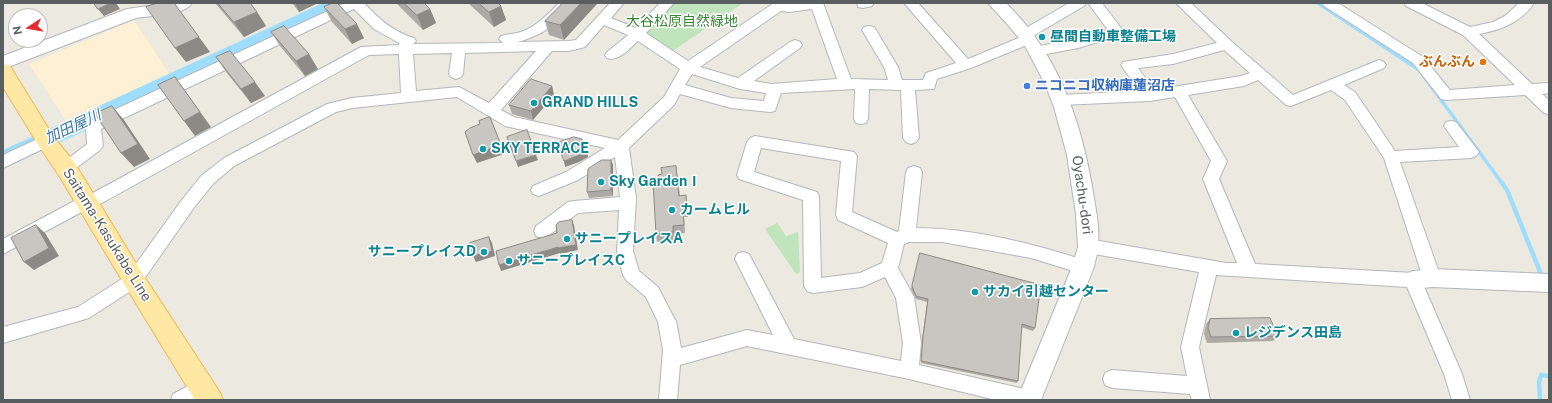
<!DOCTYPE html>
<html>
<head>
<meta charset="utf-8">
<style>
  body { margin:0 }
  #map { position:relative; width:1552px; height:403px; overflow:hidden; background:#ece9e0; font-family:"Public Sans",sans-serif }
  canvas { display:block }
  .frame { position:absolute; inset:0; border:4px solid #595e61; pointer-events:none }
  .north { position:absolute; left:8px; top:8px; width:40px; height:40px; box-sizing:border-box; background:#fff; border:1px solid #bdbfc0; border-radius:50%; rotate:258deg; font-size:11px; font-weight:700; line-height:16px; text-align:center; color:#595e61 }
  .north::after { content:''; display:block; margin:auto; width:14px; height:18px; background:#e72c2d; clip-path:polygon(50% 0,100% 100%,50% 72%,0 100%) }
</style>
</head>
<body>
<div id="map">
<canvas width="1552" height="403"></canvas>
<div class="frame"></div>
<div class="north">N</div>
</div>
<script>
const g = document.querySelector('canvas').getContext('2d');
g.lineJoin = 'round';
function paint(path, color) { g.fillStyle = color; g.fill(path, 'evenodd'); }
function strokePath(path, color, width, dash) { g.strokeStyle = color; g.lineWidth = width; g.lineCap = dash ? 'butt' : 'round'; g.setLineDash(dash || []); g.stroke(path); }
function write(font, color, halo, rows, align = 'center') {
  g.font = font + ' "Public Sans","Noto Sans JP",sans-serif'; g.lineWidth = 3; g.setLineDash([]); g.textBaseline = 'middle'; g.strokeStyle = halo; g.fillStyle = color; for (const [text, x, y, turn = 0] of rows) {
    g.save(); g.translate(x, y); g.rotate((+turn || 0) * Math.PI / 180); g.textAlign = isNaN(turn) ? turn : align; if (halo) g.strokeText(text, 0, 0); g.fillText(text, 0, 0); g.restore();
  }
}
const commercial = new Path2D(`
  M134,20L171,76L68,124L29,64Z`);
const green = new Path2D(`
  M674,3H743L670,53L642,34Z
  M777,223L786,236L798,232L800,272L796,274L765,229Z`);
const streamFar1 = new Path2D(`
  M1318,3L1419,70L1502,183`);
const stream = new Path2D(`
  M1501,182L1507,190L1543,279
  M1540,400L1539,382L1541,375L1549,376`);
const river = new Path2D(`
  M323,3H350L347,8L3,169V150Z`);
const minor = new Path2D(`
  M345,3H364C378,18 393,32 414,38L416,41L413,44L503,43L499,39L501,36C508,34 514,34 521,32C536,27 548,14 559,3H574C561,23 539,37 517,42L569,41L576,40L610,3H624L611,18L636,28L660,3H674L646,33L688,61L774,3H823L851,79L888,80L884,67L862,30L864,27L869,26L874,27L876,30L898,67L902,80H923L926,73L956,63L904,3H918L968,59L1021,37L1019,34L1021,31L1069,3H1086L1084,6L1033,36L1036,39L1034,42L971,68L937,79L934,89L915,90L919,138L916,142L911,144L906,142L903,138L901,90L869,89L868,119L866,123L861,124L856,123L854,119L855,89L781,93L775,111L770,112L731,108L680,94L674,105L629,148L636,198L633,251L639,271L658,287L673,316L676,321L681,348L747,330L773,335L735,259L737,254L743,252L749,254L794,339L901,361L903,343L896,298L885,277L862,287L813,293L807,291L804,286L803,200L739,179L737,175L747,142L750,138L755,136L854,152L857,156L852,212L897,232L899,231L906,172L908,168L914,166L920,168L922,172L916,228C971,228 1037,244 1089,262L1091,267L1089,272L1083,274L1031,258L942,242H909L904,244L898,268L914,297L921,343L919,365L1029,390L1036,393L1038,400H996L909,379L747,346L680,365L677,400H659L663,350L658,322L646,297L626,280L623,275L617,251L619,210L578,213L548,236L542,238L536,236L534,231L536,226L568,202L574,201L620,197L615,157L578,180L539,196L533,194L531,190L533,186L566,172L605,148L505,126L457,97L352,108L336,112L234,166L213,184L193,209L140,285L89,318L3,343V327L78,307L128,275L181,201L201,176L224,158L327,104L352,98L401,93L399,54L369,55L102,203L91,207L3,254V239L80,198L91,194L361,47L399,45V43L374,29L354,9L101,129L103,146L100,150L71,172L66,174L61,172L58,168L61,164L87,144L86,126L88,122ZM812,9L837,79L771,84L754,81L800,48L802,45L800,42L795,40L790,42L738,78L700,67L781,11L789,12ZM604,25L628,35L607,52L605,55L607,58C619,62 630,48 638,41L680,69L664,97L618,140L514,117L501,110L552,51H569L585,47ZM536,51L489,103L459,87L416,91L413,54L452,53L449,74L451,77L456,79L461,77L463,74L465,53ZM692,74L740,89L766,93L764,101L731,98L685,85ZM761,148L841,161L836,215L838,220L888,243L882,263L860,273L821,278L819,196L817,192L754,172Z
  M857,3H874L872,6L863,8L858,7Z
  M1088,3H1102L1124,32L1122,35L1078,48L1036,56L1031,54L1029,51L1031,48L1078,38L1108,30Z
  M1176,3H1191L1232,42L1293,95L1374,62L1379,60L1384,62L1386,65L1384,68L1344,85L1355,92L1395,151L1459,147L1444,126L1446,122L1451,121L1456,122L1476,148L1479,152L1476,156L1471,158L1400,162L1441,278L1438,283L1432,285L1426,283L1423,278L1384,158L1345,100L1331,90L1291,106L1286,105L1258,80L1244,86L1188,95L1227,161L1219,179L1255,264L1413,273L1419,275L1462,374L1470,400H1452L1444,374L1407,287L1216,275L1199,347L1210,400H1192L1190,394L1112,388L1105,385L1103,379L1105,373L1112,370L1187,376L1181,347L1199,272L1088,253L1082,251L1080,246L1082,241L1088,239L1226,263H1237L1203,179L1211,161L1175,97L1150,101L1061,105L1056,104L1054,100L1056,96L1061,95L1139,91L1121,65L1123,62L1173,54L1217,43ZM1224,50L1250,73L1241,76L1154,90L1138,68L1173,64Z
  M1322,3H1338L1423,57L1450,90L1515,85L1463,35L1406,6L1404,3H1422L1470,27L1493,22L1505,16L1519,3H1534C1521,23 1500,30 1479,34L1532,84L1549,83V93L1542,94L1549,100V114L1544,113L1525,95L1446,100L1441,99L1413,63L1324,6Z
  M46,135L51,137L54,141L51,145L3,168V155Z
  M201,379L208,382L210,388C203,403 185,400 171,400L173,394Z`);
const tertiary = new Path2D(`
  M169,3H192C183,17 152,15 136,18L3,69V56L127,9Z
  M988,3H1006C1057,53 1080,117 1092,186C1095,206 1100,226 1098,246C1098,253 1095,260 1094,267L1041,400H1017L1072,267L1078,247L1076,214L1067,155L1054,107L1045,84L1024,44L1008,25Z
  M1432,269L1549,274V292L1432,287L1413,289L1405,286L1402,280L1405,274L1413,271Z`);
const primary = new Path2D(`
  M3,64L10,66L53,136L74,162L142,273L219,391L223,400H195L126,287L58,174L39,146L3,87Z`);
const wall = new Path2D(`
  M215,3H250L257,12L266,26L244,37Z
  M292,3H318L299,12Z
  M396,3H424L430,9L436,23L423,30Z
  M468,3H498L501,6L506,20L494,27Z
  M563,3L564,40L549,35L545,21Z
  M324,7L364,38L352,44L332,22Z
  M271,32L318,69L305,76L280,46Z
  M216,57L265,96L251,103L226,72Z
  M552,86L554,95L533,120L512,114L509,105Z
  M611,160L613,165V196L589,198L587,192Z
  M676,166L680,196L686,195L688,217H684L685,233L674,234L675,240L657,242L656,234L657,182L659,178Z
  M920,253L1035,328L1033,331L1021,327L1018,381L1017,383L921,363L922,339L927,302L916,299L911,289Z
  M1210,319L1278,336L1273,341L1207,343L1204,334L1206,324Z`);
const shadedWall = new Path2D(`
  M111,3H116L120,9L104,16L98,9Z
  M295,3H318L299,12Z
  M581,3H598L564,40L560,25Z
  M501,6L506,20L494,27L489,12Z
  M430,9L436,23L423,30L417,15Z
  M257,12L266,26L244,37L234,22Z
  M357,24L364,38L352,44L345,29Z
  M199,37L210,52L186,62L175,48Z
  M309,54L318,69L305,76L296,61Z
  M175,77L211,127L195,136L184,121Z
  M255,82L265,96L251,103L241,89Z
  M552,86L554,95L533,120L531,111Z
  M112,106L124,120L150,159L134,167L121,153Z
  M490,117L504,154L477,163L473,155Z
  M587,151L588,157L579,162L565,167L564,161Z
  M536,155L538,160L518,167L516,161Z
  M611,160L613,165V196L611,190Z
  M572,220L574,225L578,250L560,254V253L501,271L499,265L558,247Z
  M36,225L45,233L59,256L34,270L24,262Z
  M489,237L492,243L495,256L476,262L473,256Z`);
const building = new Path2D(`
  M94,3H111L98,9Z
  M158,3H174L199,37L175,48L146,7Z
  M218,3H250L257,12L234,22Z
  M333,3H337L357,24L345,29L324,7Z
  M404,3H424L430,9L417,15Z
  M479,3H498L501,6L489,12Z
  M563,3H581L560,25L545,21Z
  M284,26L309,54L296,61L271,32Z
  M230,51L255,82L241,89L216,57Z
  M175,77L200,112L184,121L158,85Z
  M531,79L552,86L531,111L509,105Z
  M112,106L138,144L121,153L95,114Z
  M490,117L501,145L473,155L465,132L470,128L480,124L479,121Z
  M527,130L536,155L516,161L507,137Z
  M574,137L582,139L587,151L577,156L564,161L557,143Z
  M602,160H611V190L587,192L588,169Z
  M676,166L679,196L686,195L687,209H683L684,225L673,226V232L656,234L653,183L657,182L656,178H659L658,175L662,174L661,168Z
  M572,220L576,245L558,248V247L499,265L496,251L557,233L556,225L559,222Z
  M36,225L49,248L24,262L11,238Z
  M489,237L492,251L473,256L470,243Z
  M920,253L1041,285L1035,328L1022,324L1018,381L921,361L923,337L928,299L916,296L912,286Z
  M1270,318L1278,336L1211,337L1208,328L1210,319Z`);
const markers = [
  [1042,37,4,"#0f9aa8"],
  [1483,62,4,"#e8710a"],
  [1027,86,4,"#3f7fe0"],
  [534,103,4,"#0f9aa8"],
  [483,149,4,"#0f9aa8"],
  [601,182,4,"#0f9aa8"],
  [672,210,4,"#0f9aa8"],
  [567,239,4,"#0f9aa8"],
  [484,252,4,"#0f9aa8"],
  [509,261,4,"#0f9aa8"],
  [975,292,4,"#0f9aa8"],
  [1236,333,4,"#0f9aa8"]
];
const parkNames = [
  ["大谷松原自然緑地",682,22]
];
const cultureNames = [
  ["昼間自動車整備工場",1050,37],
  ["GRAND HILLS",542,103],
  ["SKY TERRACE",491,149],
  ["Sky GardenⅠ",609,182],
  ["カームヒル",680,210],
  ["サニープレイスA",575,239],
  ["サニープレイスD",476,252,"right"],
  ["サニープレイスC",517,261],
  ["サカイ引越センター",983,292],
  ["レジデンス田島",1244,333]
];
const foodNames = [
  ["ぶんぶん",1475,62]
];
const shopNames = [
  ["ニコニコ収納庫蓮沼店",1035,86]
];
const streetNames = [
  ["Oyachu-dori",1082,195,82],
  ["Saitama-Kasukabe Line",107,235,58]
];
const waterNames = [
  ["加田屋川",73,127,-25]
];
paint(commercial, '#fdf0d4');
paint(green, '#c0e4bc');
strokePath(streamFar1, '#9eddfe', 3.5);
strokePath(stream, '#9eddfe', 4.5);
paint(river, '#9eddfe');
strokePath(minor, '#b3b7bb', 2);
strokePath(tertiary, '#b3b7bb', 2);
strokePath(primary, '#f0b756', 2);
paint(minor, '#fff');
paint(tertiary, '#fff');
paint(primary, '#fee8a3');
paint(wall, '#ada9a5');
paint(shadedWall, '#8d8a86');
paint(building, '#c9c5c0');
strokePath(building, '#8d8a86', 1);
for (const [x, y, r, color] of markers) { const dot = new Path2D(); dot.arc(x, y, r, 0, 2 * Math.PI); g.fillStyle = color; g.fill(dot); strokePath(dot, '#fff', 1.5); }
write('14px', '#388435', '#fff', parkNames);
write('bold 14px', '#0d838f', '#fff', cultureNames, 'left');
write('bold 14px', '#c56008', '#fff', foodNames, 'right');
write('bold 14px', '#366cbe', '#fff', shopNames, 'left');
write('14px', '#595e61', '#fff', streetNames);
write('italic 15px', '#3b79a7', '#fff', waterNames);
</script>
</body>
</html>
